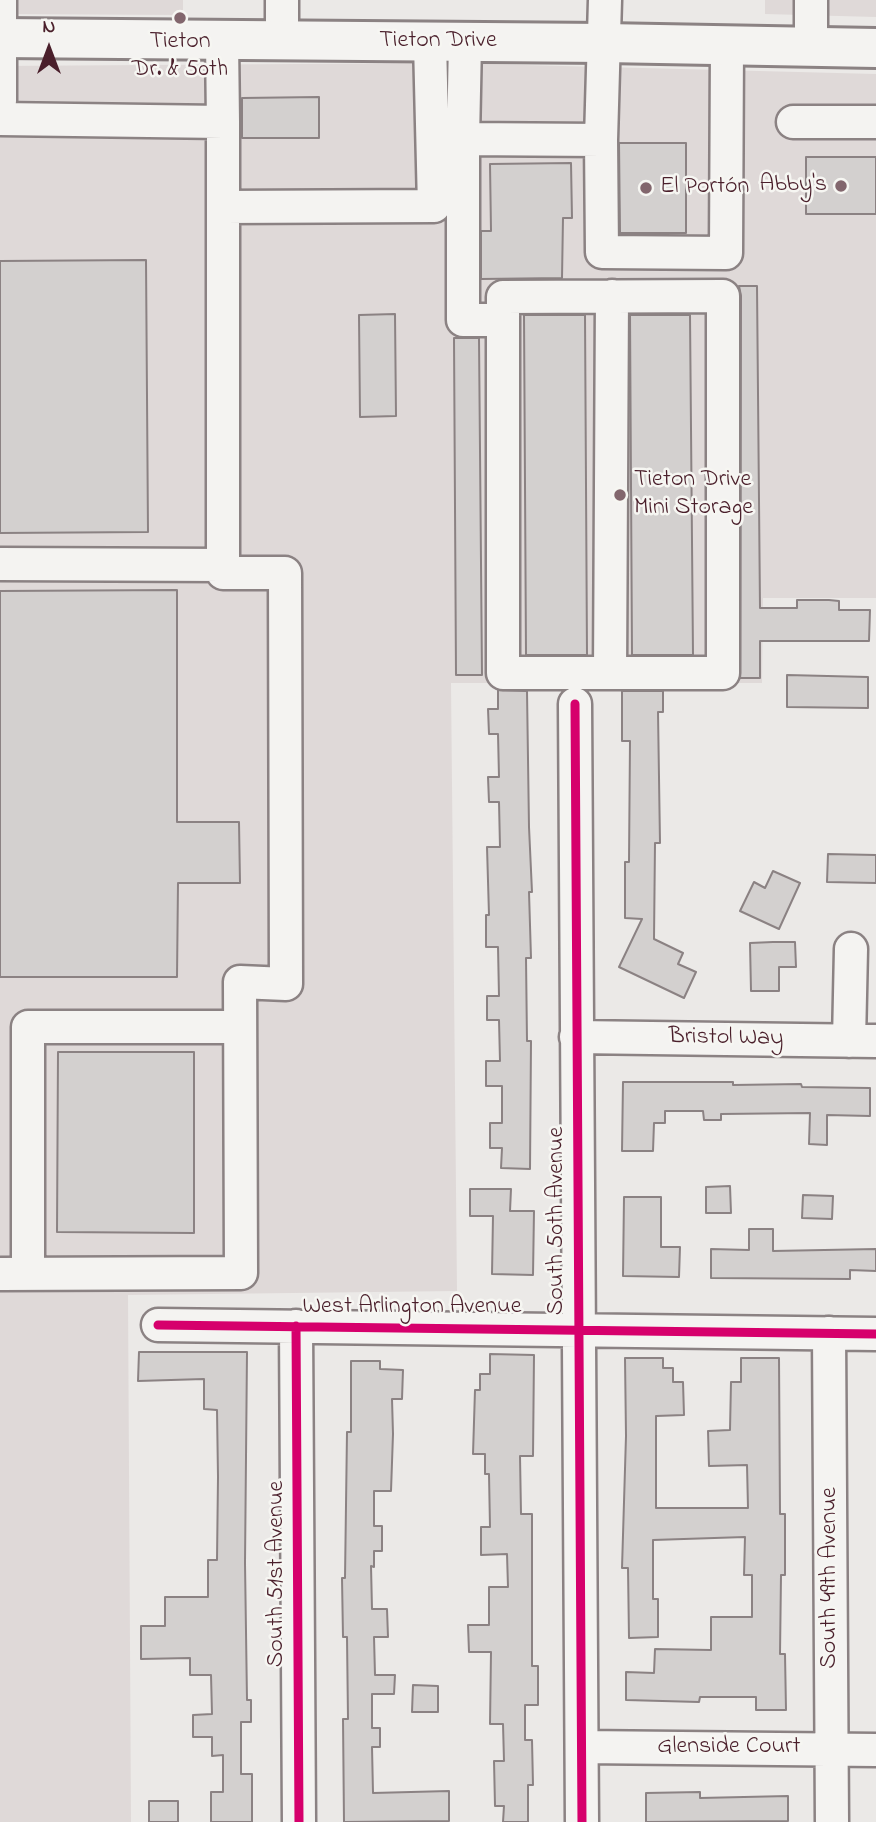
<!DOCTYPE html>
<html>
<head>
<meta charset="utf-8">
<style>
  body { margin:0 }
  #map { position:relative; width:876px; height:1822px; overflow:hidden; background:#ebe9e7; font-family:"Indie Flower",sans-serif }
  canvas { display:block }
  .north { position:absolute; left:14px; top:14px; width:70px; height:70px; -webkit-text-stroke:5px #f6f6f2; paint-order:stroke; rotate:0deg; font-size:19px; font-weight:700; line-height:28px; text-align:center; color:#4a1f2b }
  .north::after { content:''; display:block; margin:auto; width:24px; height:32px; background:#4a1f2b; clip-path:polygon(50% 0,100% 100%,50% 72%,0 100%) }
</style>
</head>
<body>
<div id="map">
<canvas width="876" height="1822"></canvas>
<div class="north">N</div>
</div>
<script>
const g = document.querySelector('canvas').getContext('2d');
g.lineJoin = 'round';
function paint(path, color) { g.fillStyle = color; g.fill(path, 'evenodd'); }
function strokePath(path, color, width, dash) { g.strokeStyle = color; g.lineWidth = width; g.lineCap = dash ? 'butt' : 'round'; g.setLineDash(dash || []); g.stroke(path); }
function write(font, color, halo, rows, align = 'center') {
  g.font = font + ' "Indie Flower",sans-serif'; g.lineWidth = 5; g.setLineDash([]); g.textBaseline = 'middle'; g.strokeStyle = halo; g.fillStyle = color; for (const [text, x, y, turn = 0] of rows) {
    g.save(); g.translate(x, y); g.rotate((+turn || 0) * Math.PI / 180); g.textAlign = isNaN(turn) ? turn : align; if (halo) g.strokeText(text, 0, 0); g.fillText(text, 0, 0); g.restore();
  }
}
const built = new Path2D(`
  M0,0H183V15L0,14Z
  M765,0H876V17L765,14Z
  M446,63L876,74V598H763L762,683H451L457,1291L128,1295L131,1822H0V66Z`);
const building = new Path2D(`
  M319,97V138H242V98Z
  M619,143H686V233H620Z
  M806,157H876V214H806Z
  M571,163L572,218H563L562,278L481,279V231H491L490,164Z
  M146,260L148,532L0,533V261Z
  M739,286H757L760,608H797V600H829L839,601V610H870L869,641H760V678H740L741,296Z
  M395,314L396,416L360,417L359,315Z
  M524,315H585L587,655H526Z
  M630,315H690L693,655H632Z
  M454,338H479L482,675H456Z
  M177,590V822H239L240,883H178L177,977H0V591Z
  M787,675L868,677V708L787,707Z
  M498,690L527,691L529,827L532,892H529L531,958H526L527,1041H531L530,1169L501,1168L502,1148H490V1123H502V1086H486V1061H500L499,1020H487V996H499L498,947H486V915H489L487,847H500L499,802H489L488,777H499L498,734H489L488,709H498Z
  M622,691H663V712H658L660,843H655L654,939L683,953L678,964L696,972L684,998L619,967L642,919L625,918V862H629L630,741H622Z
  M828,854L876,855V883L827,882Z
  M773,871L800,883L779,929L740,911L754,882L765,888Z
  M773,942H795L796,967H779V991H751L750,943Z
  M58,1052H194V1233L57,1232Z
  M623,1082H733V1085L801,1084L802,1087L870,1088V1116L827,1115V1145L809,1144L810,1113L721,1114V1120H704L703,1111H665V1123H654L653,1151H622Z
  M730,1186L731,1213H706V1187Z
  M470,1189H511L510,1211H534L533,1275L492,1274L493,1216H470Z
  M803,1195L833,1196L832,1219L802,1218Z
  M624,1197H661V1247H680L679,1277L623,1276Z
  M749,1229H773V1251L876,1249V1271L850,1270V1279L711,1278V1249L749,1250Z
  M139,1352H247L245,1563L247,1700H251V1722H241V1774H252V1822H211V1792H223V1755L212,1756V1737H193V1715L212,1714L211,1675H190V1658L141,1659V1626H165V1597H208V1560H217L218,1477L217,1410L204,1409V1379L138,1381Z
  M490,1354L534,1355L533,1456H520L521,1514H532V1666H538V1705H525V1740H532L533,1785H528V1822H503L504,1806H495L494,1761H504L503,1724H490L491,1652H469L468,1625H489V1587H508L507,1554L481,1555V1527H490L489,1474H485V1454H473L475,1390H480V1374H490Z
  M625,1358H663V1368H673V1382H683L684,1415L656,1416V1508H748L747,1465L709,1466L708,1431L730,1430L731,1382H741V1358H779L780,1514H785V1575H781L780,1654H785L786,1710H756V1697H700L699,1702L626,1700V1672L654,1673L655,1649L711,1650V1617H752V1575H744L745,1537L653,1540V1599H658V1637L629,1638L628,1568H622L626,1436Z
  M351,1361H380V1369L403,1370L402,1399H392L393,1434L391,1491H374V1526H382V1551H374V1567L371,1566L372,1609H387L388,1637H374L375,1675H395L394,1694H372V1728H380V1747H372L373,1793L449,1791V1821L344,1822L343,1719H348L347,1637H343L342,1578H345L347,1432H351Z
  M413,1685L438,1686V1712H412Z
  M700,1792V1798L788,1796V1821L646,1822V1793Z
  M149,1801H178V1822H149Z`);
const minor = new Path2D(`
  M282,0V42
  M811,0V47
  M222,41L223,122
  M465,42L463,139L601,140L605,0
  M0,101V0
  M0,119L223,122V573H285L286,984L240,982L241,1273L0,1274
  M793,122H876
  M463,139V320H503V673H723V296L503,297V320
  M601,140L602,252L726,253L727,45
  M223,207L434,206L430,42
  M0,564L223,565
  M610,673L612,296
  M575,704L582,1822
  M576,1037L876,1041
  M849,1041L851,949
  M28,1274V1027H240
  M158,1325L876,1334
  M296,1326L299,1822
  M829,1333L832,1822
  M582,1747L876,1750`);
const major = new Path2D(`
  M0,38L605,43L876,48`);
const cycleway = new Path2D(`
  M575,704L582,1822
  M158,1325L876,1334
  M296,1326L299,1822`);
const markers = [
  [180,18,7,"#82666d"],
  [841,186,7,"#82666d"],
  [646,188,7,"#82666d"],
  [620,495,7,"#82666d"]
];
const streetNames = [
  ["Tieton Drive",438,42],
  ["Bristol Way",726,1039,1],
  ["South 50th Avenue",558,1221,-90],
  ["West Arlington Avenue",412,1308],
  ["South 51st Avenue",278,1574,-90],
  ["South 49th Avenue",831,1578,-90],
  ["Glenside Court",729,1748]
];
const poiNames = [
  ["Tieton",180,43,"center"],
  ["Dr. & 50th",180,71,"center"],
  ["Abby's",827,186,"right"],
  ["El Portón",660,188],
  ["Tieton Drive",634,481],
  ["Mini Storage",634,509]
];
paint(built, '#dfd9d8');
paint(building, '#d3d0cf');
strokePath(building, '#8b8283', 2);
strokePath(minor, '#8b8283', 37);
strokePath(major, '#8b8283', 44);
strokePath(minor, '#f4f3f1', 32);
strokePath(major, '#f4f3f1', 38);
strokePath(cycleway, '#d6006c', 9);
for (const [x, y, r, color] of markers) { const dot = new Path2D(); dot.arc(x, y, r, 0, 2 * Math.PI); g.fillStyle = color; g.fill(dot); strokePath(dot, '#f6f6f2', 2.5); }
write('24px', '#4a1f2b', '#f6f6f2', streetNames);
write('24px', '#4a1f2b', '#f6f6f2', poiNames, 'left');
</script>
</body>
</html>
